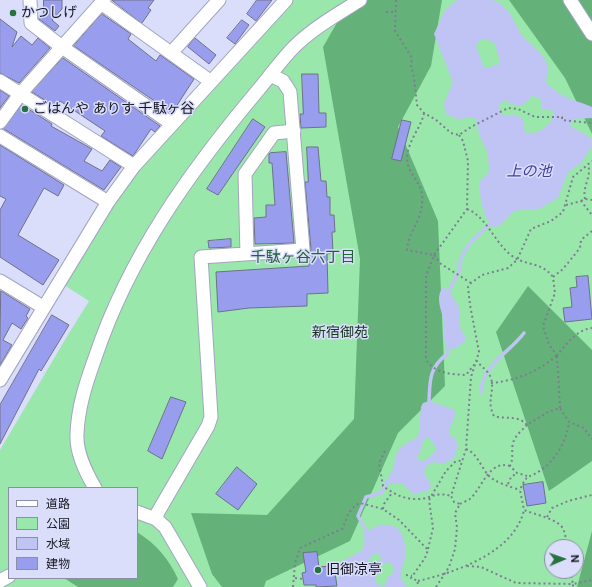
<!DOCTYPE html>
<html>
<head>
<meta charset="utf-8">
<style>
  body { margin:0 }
  #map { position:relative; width:592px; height:587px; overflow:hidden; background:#dbdefb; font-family:"DM Sans","Noto Sans JP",sans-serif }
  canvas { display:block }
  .legend { position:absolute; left:8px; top:487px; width:130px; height:92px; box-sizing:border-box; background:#dbdefb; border:1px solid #8c8ea3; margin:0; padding:5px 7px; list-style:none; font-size:12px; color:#151620 }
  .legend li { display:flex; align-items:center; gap:8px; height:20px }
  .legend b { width:20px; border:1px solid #8c8ea3 }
  .north { position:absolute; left:544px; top:539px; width:40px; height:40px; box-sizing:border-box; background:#dbdefb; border:1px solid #8c8ea3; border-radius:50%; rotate:88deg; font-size:11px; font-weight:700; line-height:16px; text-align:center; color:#151620 }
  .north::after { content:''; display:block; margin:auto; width:14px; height:18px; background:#277240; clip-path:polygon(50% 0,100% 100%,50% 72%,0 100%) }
</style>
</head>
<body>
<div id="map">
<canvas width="592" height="587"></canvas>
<ul class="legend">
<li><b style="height:5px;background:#fff"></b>道路</li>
<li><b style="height:11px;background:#9ae7ac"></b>公園</li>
<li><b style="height:11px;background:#bfc4f5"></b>水域</li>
<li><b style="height:11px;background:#989eed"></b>建物</li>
</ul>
<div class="north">N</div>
</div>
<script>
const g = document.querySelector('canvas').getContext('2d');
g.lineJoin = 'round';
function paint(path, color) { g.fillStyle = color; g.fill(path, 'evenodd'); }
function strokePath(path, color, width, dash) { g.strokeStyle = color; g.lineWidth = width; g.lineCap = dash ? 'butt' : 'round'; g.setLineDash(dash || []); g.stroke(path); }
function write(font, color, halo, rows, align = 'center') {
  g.font = font + ' "DM Sans","Noto Sans JP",sans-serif'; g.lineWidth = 3; g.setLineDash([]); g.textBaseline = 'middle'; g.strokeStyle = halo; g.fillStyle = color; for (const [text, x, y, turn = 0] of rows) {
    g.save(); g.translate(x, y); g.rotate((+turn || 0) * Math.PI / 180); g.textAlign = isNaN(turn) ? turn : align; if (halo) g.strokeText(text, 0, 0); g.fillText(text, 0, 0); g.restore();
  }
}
const green = new Path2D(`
  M292,0H592V587H0V450L66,338L89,301L61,283L125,185ZM9,488H137V578H9ZM552,547H576V571H552Z`);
const forest = new Path2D(`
  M350,0H442L431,66L398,127L438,221L445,386L398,433L350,541L266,581L264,587H222L212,574L191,513L267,515L354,419L360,259L323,47Z
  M509,0H592V134L565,78Z
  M528,286L592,350V461L549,491L496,332Z
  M592,531V587H577Z
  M137,532C156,544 169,559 178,579L173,587H78L64,578H137Z`);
const water = new Path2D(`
  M457,0H493C513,8 513,24 524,38C532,46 545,54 548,67C549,71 546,78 546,82C560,98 573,99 592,107V118L572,119L570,126L590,137L592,146L581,163L568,172L558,198L539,209H521L513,212L499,226L492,227C482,213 480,199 479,182L489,172L488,153L480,137L475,117L458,119L446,114L444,104L453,82L434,34L445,10ZM487,39L495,44L500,61L497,65H493L489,68L484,67L476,46L480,40ZM533,96L540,98L542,109L551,110L554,114C553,123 542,130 534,134L530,132L526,134C521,122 530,121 514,114L508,116L501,114L499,104L506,100C509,105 517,105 523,105Z
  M443,287L449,291L459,307V326L465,337V341L455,349L448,348C442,341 445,334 444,324C443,311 434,299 443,287Z
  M429,401L453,409L456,413L449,431L450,435L455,438L458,445L454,458L443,464L434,462L426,466L424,474L429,480L431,486L428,491L412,494L403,484H390L388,477C396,470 393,462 397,453C400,447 410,440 417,438L419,432L421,407L423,403ZM426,438H429L437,448L431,456L422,462L418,459C418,452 423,448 423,440Z
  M379,525C385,525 390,524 395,527C404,531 407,549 405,559C402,571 396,578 408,587H384L388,577L394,572V567L389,562L380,565L379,570L375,573V582L383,587H336L338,585C336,553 344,565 363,549L365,538L362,534ZM376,553H379L381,559L373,570H371L368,560Z`);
const stream = new Path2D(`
  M449,291L460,269V262L465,250L472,241L490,224
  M481,392C481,366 510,352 524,333
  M429,401C430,380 429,368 447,354L448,348
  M369,533L366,531L358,516L366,497L381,493L388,481`);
const building = new Path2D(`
  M44,0H62V9L52,20L59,26L55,31L39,19V15L43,17Z
  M112,0H154L148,8L151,10L142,23Z
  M257,0H272L256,21L247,14Z
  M102,14L131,34L128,39L156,61L160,55L194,79L172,113L74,46Z
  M0,19L17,32L12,47L21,36L32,45L38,38L50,48L19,83L0,73Z
  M242,20L249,25L235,44L227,38Z
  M195,38L216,55L209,64L188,47Z
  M63,58L160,126L155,132L151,129L133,156L101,136L105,131L60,101L56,107L32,92Z
  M302,74H318L319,113H326V127L301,128L300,114H303Z
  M0,90L9,96L0,108Z
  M22,105L52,124L51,126L92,149L84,161L102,171L110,160L121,167L104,190L4,129Z
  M253,119L265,127L218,195L207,189Z
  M402,120L411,122L401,161L392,159Z
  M0,145L64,185L58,196L44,188L18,235L59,260L43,285L0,257V210L6,199L0,196Z
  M307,147H318L321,181H326L327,197H330V215H334L335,232H332L333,253L327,254L328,293L307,294V306L249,308L218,312L216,272L309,266L308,256L311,249L305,182H308Z
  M286,152L294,243L255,244L254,218L266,217V205H275L272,163H269V154L270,153Z
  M231,239V247L209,248L208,241Z
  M588,276L592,319L565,322L563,308L572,307L570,288L577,287L576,277Z
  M1,291L30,309L26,316L28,318L21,329L12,323L3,340L12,345L0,365Z
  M52,315L69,325L41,371L39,369L0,444V405Z
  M171,397L186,402L162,459L148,451Z
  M237,467L257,484L238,510L216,494Z
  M543,482L546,503L527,506L523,485Z
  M317,552L319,567L330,566L331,574L335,573L337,586L316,587V585H304L302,573L306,572L303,553Z`);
const path = new Path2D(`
  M396,0L395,31L412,58L411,66L414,77L417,105L424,113L436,120L451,133L459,135L471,127L508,108L518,109L535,117H562V120L592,123
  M386,12H395
  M424,113C421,129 403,146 408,165C413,180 424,184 422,204C421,221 408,233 407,250L434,255
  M459,135L463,141L468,161L467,209L434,255L426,276V360C436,374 451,374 466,375L477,361C481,367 488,370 491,378C495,392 486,401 494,416C506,420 517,414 527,425L548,412L560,408L569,422L584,428L592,439
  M585,199C582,187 592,176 588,165
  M581,201L585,199L592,200
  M566,205L581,201L592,215
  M467,209C487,217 494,242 511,255C525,267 540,260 553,277
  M592,231L581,240L580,248L563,269L553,277L555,293L543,326L549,345L557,355C568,343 576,330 592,328
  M434,255L441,264L471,283
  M557,356L560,408
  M491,383C515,381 540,371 557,355
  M527,425C522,430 515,436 513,443C511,451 514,458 510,466L517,473L527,476
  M466,449C477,453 481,467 488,475C494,482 511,487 520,490
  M385,451L379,463L383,486C392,493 405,500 418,499C432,499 434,491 451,496
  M508,484L511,477L517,473
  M460,504C463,502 468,501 471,498C483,486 489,460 510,466
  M383,509L384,504L392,493
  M547,517L552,508L568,501L592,495
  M566,547C566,542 566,536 564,531C561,519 535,515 524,510L520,490C527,473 528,479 541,470C556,460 567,439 569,422
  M428,549L433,528L429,500L446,471L455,462L463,460
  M467,566L481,567L516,583L573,584V587
  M570,571L573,584L592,580
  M406,575L412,576
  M295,578L303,579
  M418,581C456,572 514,553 524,510
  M293,587L295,563L300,548L342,529C348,518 347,509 360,503L383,509L399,520L428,550L425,558L411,578L418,581L417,587
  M436,587L449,567L455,549L457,528L455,513L460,504L454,502L451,496L466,449L471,377L479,352L470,305L468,287L471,283L482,275L508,268L517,260L531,229L551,221L563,212L573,177L592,161`);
const minor = new Path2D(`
  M30,0L31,23L62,47L172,124
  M570,0L592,34
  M101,3L210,81
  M172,52L219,0
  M0,81L134,166
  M0,122L21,93L104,0
  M0,136L108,202
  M247,254L245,174L274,133L294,131
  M0,281L43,307
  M0,380L108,202L134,166L286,0
  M95,488C86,473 76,451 77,434C78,407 86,383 95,358C129,256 190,171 259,89C271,75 281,60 294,47C313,28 338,14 360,0
  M137,512L156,519L165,527L200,587
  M156,519L158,512L208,426L211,417L201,257L303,250L290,92L283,81L270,75
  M0,581L9,576`);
const markers = [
  [13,13,4,"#277240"],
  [25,109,4,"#277240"],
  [318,570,4,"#277240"]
];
const poiNames = [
  ["かつしげ",21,13],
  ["ごはんや ありす 千駄ヶ谷",33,109],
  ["旧御涼亭",326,570]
];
const parkNames = [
  ["新宿御苑",340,333]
];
const waterNames = [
  ["上の池",529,172]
];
const neighbourhoodNames = [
  ["千駄ヶ谷六丁目",303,258]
];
paint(green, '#9ae7ac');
paint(forest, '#64b279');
paint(water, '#bfc4f5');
strokePath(stream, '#bfc4f5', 3.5);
paint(building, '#989eed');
strokePath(building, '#6e718a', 1);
strokePath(minor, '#a2a5c0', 15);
strokePath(path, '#7c7e91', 2, [2, 3]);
strokePath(minor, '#fff', 13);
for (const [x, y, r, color] of markers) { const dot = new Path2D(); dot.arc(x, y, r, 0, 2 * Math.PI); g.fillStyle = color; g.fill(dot); strokePath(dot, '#dbdefb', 1.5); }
write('14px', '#151620', '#dbdefb', poiNames, 'left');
write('14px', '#12341d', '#dbdefb', parkNames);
write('italic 15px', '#423e9a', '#dbdefb', waterNames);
write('15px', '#1f6336', '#dbdefb', neighbourhoodNames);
</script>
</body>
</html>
